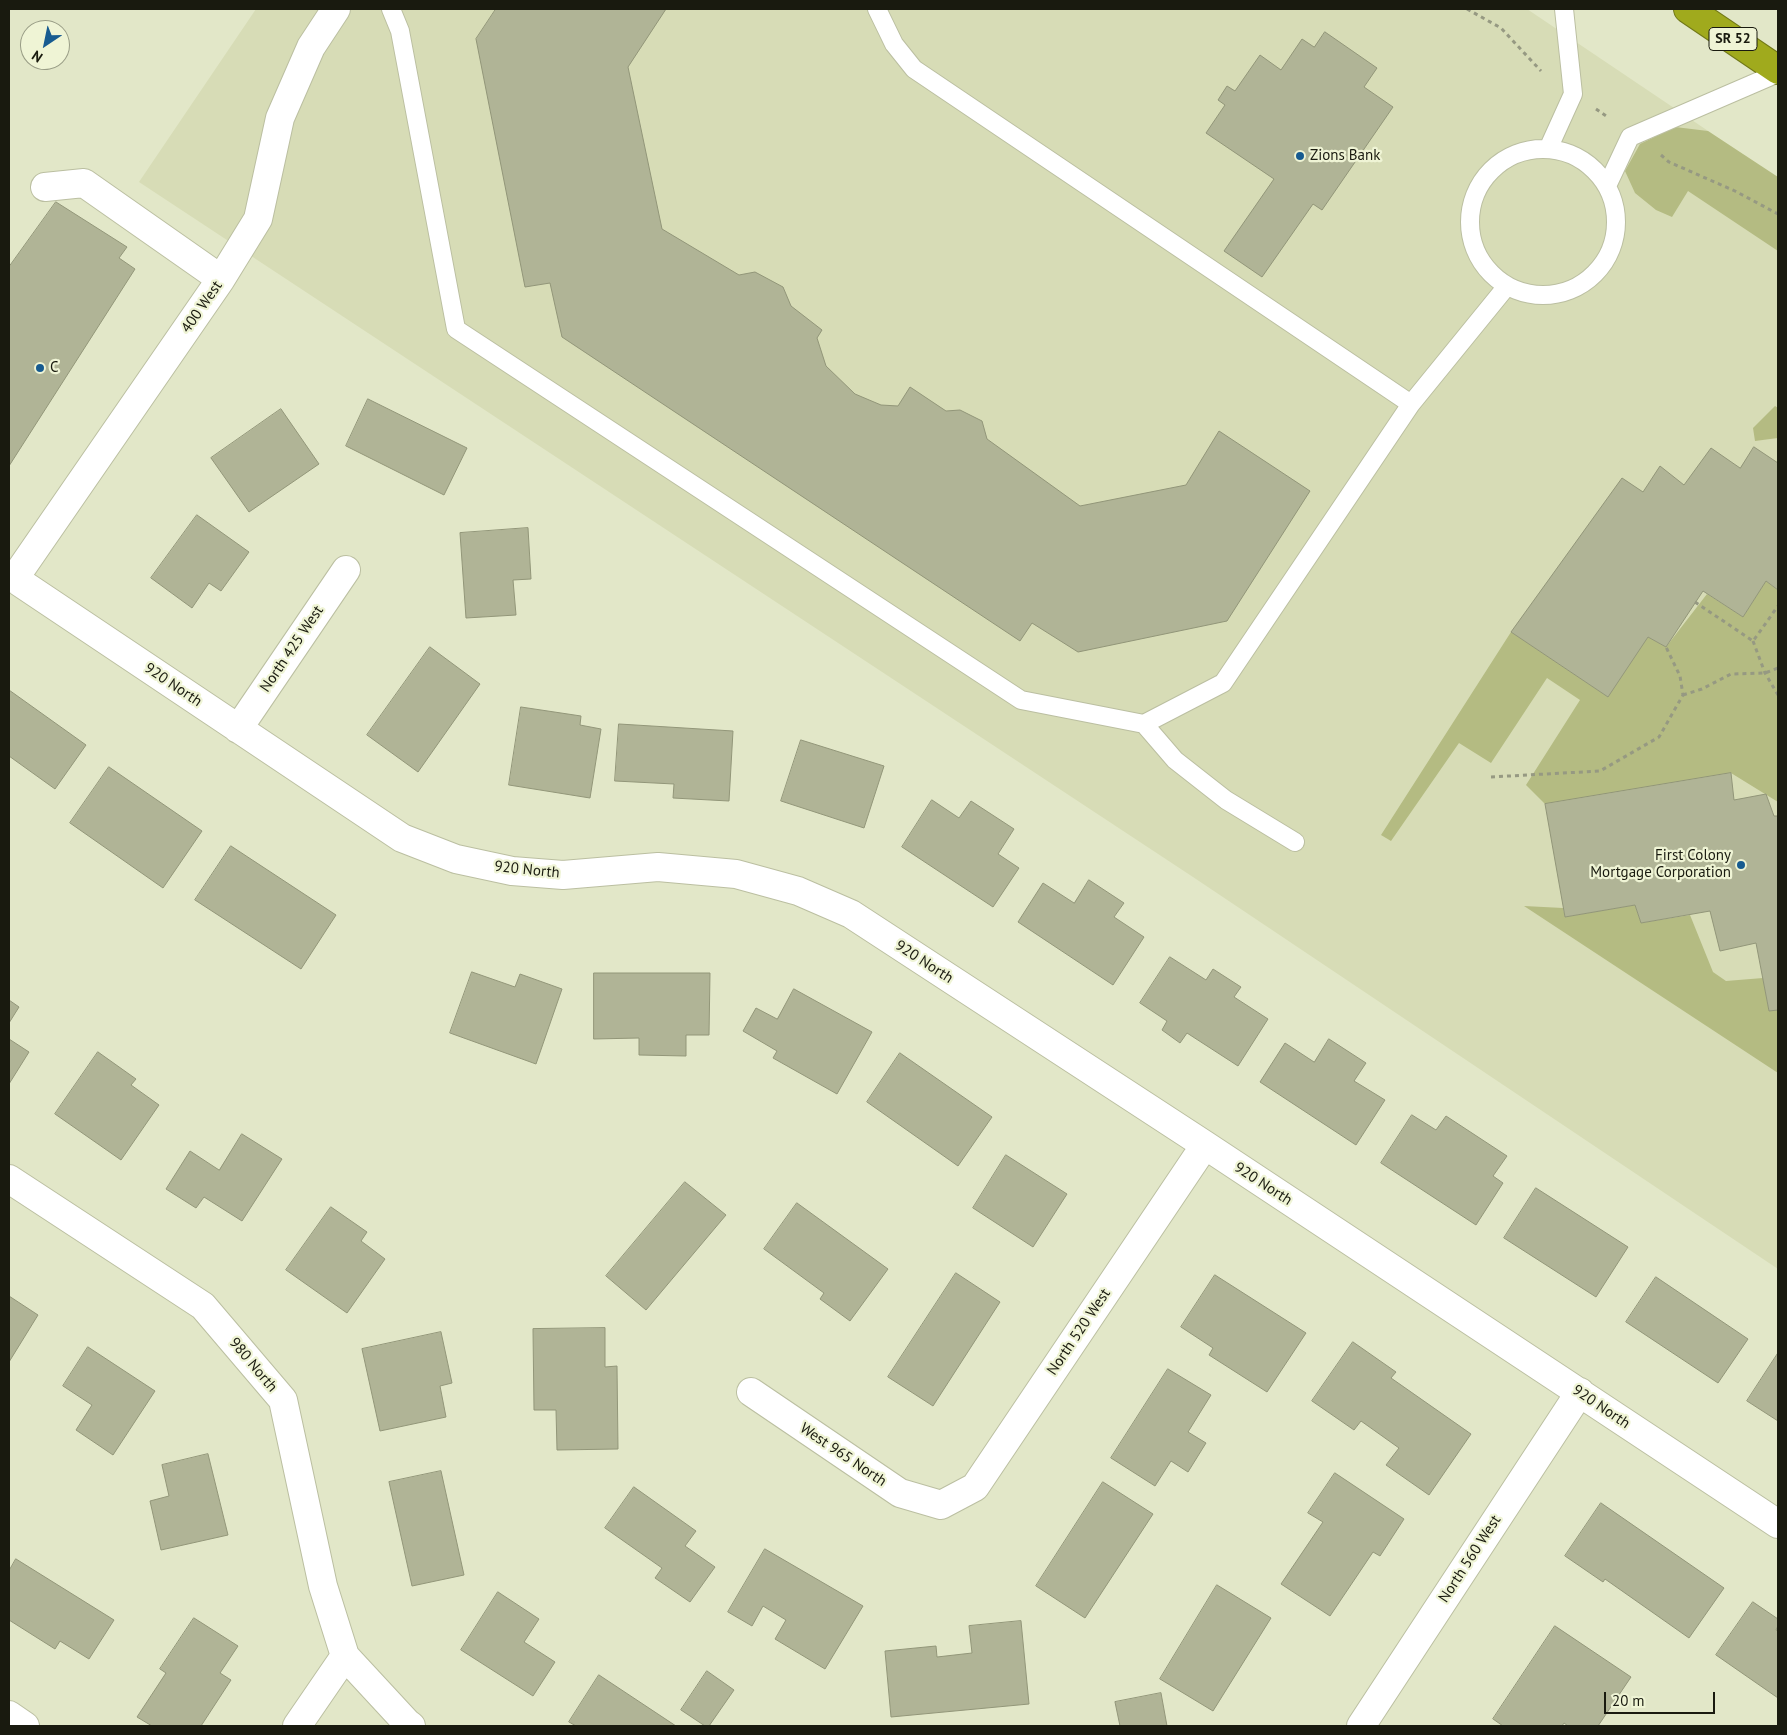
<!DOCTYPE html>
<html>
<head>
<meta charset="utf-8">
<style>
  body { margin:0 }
  #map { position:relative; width:1787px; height:1735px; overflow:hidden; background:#e2e7c8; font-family:"PT Sans",sans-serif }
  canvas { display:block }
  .frame { position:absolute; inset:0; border:10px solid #191a0f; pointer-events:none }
  .north { position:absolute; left:20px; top:20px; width:50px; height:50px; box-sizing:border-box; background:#eff4d5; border:1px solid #999d86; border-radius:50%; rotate:214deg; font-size:14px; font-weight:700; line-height:20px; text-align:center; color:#191a0f }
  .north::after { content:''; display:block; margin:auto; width:18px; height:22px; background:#175b90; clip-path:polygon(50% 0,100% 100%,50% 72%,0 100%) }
  .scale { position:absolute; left:1604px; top:1692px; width:111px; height:22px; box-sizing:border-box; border:2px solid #191a0f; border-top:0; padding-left:6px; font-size:15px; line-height:18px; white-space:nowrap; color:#191a0f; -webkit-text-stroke:4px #eff4d5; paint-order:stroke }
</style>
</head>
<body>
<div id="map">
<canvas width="1787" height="1735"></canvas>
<div class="frame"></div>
<div class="north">N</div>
<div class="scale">20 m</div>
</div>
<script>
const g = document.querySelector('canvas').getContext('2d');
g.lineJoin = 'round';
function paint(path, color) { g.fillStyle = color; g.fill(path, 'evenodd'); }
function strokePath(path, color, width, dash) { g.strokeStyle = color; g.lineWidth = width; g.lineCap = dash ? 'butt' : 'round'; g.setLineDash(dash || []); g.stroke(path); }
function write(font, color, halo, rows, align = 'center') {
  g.font = font + ' "PT Sans",sans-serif'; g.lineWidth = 4.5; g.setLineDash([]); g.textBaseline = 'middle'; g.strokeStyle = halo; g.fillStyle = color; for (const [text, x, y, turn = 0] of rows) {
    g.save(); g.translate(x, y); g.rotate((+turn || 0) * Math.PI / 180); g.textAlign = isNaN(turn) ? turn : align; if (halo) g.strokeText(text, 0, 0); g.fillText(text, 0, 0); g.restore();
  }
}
const built = new Path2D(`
  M256,9H1527L1778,178V1269L1193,877L139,182Z`);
const green = new Path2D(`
  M1675,127L1708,131L1778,177V251L1688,191L1672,217L1656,210L1635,193L1625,171L1640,144Z
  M1775,406L1778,408V438L1755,441L1753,428Z
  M1766,581L1778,590V802L1731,773L1545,804L1526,785L1580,700L1547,678L1491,763L1459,743L1391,841L1381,835L1511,632L1608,697L1648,637L1666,647L1707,594L1743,617Z
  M1635,905L1641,923L1690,915L1713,972L1726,981L1763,978L1769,1011L1778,1010V1073L1524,906L1563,908L1565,917Z`);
const building = new Path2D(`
  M496,9H666L628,67L662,229L739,275L755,272L783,287L791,306L822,330L817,338L826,366L855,394L881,405L898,406L910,387L946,411L960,410L982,421L987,439L1080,506L1186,485L1219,431L1310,491L1227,621L1078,652L1032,623L1020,641L562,337L550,283L525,287L476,39Z
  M1325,32L1377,68L1364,87L1393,107L1322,210L1313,204L1262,277L1224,251L1274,179L1206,133L1225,105L1218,100L1227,86L1235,91L1260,55L1281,70L1302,39L1314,47Z
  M56,202L127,247L119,258L135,269L9,466V267Z
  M368,399L467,448L444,495L346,446Z
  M281,409L319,464L249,512L211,458Z
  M1754,447L1778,463V590L1766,581L1743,617L1703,591L1666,647L1648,637L1608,697L1511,632L1622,478L1643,492L1660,466L1684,485L1711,448L1740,468Z
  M197,515L249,552L221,591L209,583L192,608L151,578Z
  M528,528L531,579L513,580L516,615L466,618L460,533Z
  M430,647L480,684L418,772L367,735Z
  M9,690L86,745L55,789L9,756Z
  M521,707L581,716L580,725L601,729L590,798L509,785Z
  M619,724L733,731L729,801L673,798L674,784L615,781Z
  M801,740L884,766L864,828L781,801Z
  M109,767L202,831L163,888L70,823Z
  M1731,773L1734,800L1766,794L1774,816H1778V1010L1769,1011L1756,943L1720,951L1710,911L1641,923L1635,905L1565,917L1545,804Z
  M932,800L959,818L971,801L1014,829L998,854L1019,868L993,907L902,847Z
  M231,846L336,915L301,969L195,900Z
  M1089,880L1124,903L1114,917L1144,937L1113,985L1018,922L1043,883L1074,903Z
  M1170,957L1206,980L1213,969L1241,987L1234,997L1268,1019L1238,1066L1187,1033L1180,1043L1162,1030L1167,1021L1140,1003Z
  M472,972L515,987L520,974L562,989L536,1064L450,1033Z
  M594,973H710L709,1035H686V1056L639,1055V1038L594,1039Z
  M794,989L872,1032L837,1094L773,1058L777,1051L743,1031L756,1008L777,1019Z
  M9,1000L19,1007L9,1023Z
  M9,1039L29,1052L9,1084Z
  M1329,1039L1366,1063L1354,1081L1385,1100L1356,1145L1260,1082L1285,1043L1314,1062Z
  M98,1052L136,1079L131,1085L159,1105L121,1160L55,1114Z
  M900,1053L992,1117L958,1166L867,1102Z
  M1412,1115L1436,1130L1446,1116L1507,1156L1493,1176L1503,1183L1476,1225L1381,1163Z
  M242,1134L282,1159L242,1221L204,1197L196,1208L166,1189L190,1151L219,1170Z
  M1006,1155L1067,1194L1033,1247L973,1208Z
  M685,1182L726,1215L646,1310L606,1276Z
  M1536,1188L1628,1247L1596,1297L1504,1238Z
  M797,1203L888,1269L850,1321L820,1299L824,1293L764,1249Z
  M331,1207L367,1232L361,1241L385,1259L347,1313L286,1270Z
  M956,1273L1000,1302L933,1406L888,1377Z
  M1215,1275L1306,1333L1267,1392L1209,1355L1213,1348L1181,1327Z
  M1656,1277L1748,1339L1718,1383L1626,1322Z
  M9,1296L38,1315L9,1362Z
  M605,1328V1367L617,1366L618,1449L557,1450L556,1410H534L533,1329Z
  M441,1332L452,1383L440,1386L446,1417L380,1431L362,1349Z
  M1353,1342L1396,1372L1391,1378L1471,1434L1429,1495L1386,1465L1399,1448L1361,1421L1354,1430L1312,1401Z
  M88,1347L155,1391L113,1455L76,1430L92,1405L63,1386Z
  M1778,1353V1421L1747,1401Z
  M1168,1369L1211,1395L1188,1432L1206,1443L1188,1472L1171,1461L1155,1486L1111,1458Z
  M208,1454L228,1535L161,1550L150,1501L169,1496L162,1465Z
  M441,1471L464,1575L412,1586L389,1482Z
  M1335,1473L1404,1519L1380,1556L1373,1552L1330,1616L1281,1584L1323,1522L1308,1513Z
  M1103,1482L1153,1514L1085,1618L1036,1586Z
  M634,1487L696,1531L685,1546L715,1567L690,1602L655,1578L662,1568L605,1528Z
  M1601,1503L1724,1588L1689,1638L1605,1579L1603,1582L1565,1556Z
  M765,1549L863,1606L825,1669L775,1639L786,1620L763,1606L752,1626L728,1612Z
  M16,1559L114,1620L89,1659L60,1641L55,1649L9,1620V1571Z
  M1217,1585L1271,1618L1213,1711L1160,1679Z
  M498,1592L539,1619L524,1642L555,1662L533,1696L461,1650Z
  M1753,1602L1778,1619V1626L1776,1630L1778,1631V1698L1716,1655Z
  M194,1618L238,1646L220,1673L231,1680L201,1726H152L137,1717L166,1673L160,1669Z
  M1021,1621L1029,1704L891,1717L885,1651L936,1646L937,1657L972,1653L969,1626Z
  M1555,1626L1631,1677L1598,1726H1568L1564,1723L1562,1726H1503L1493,1719Z
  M707,1671L734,1690L709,1726H705L681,1710Z
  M599,1675L676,1726H576L569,1722Z
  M1161,1693L1167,1726H1120L1115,1702Z`);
const path = new Path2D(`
  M1467,9L1501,28L1541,71
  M1596,109L1609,118
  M1661,155L1669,162L1735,191L1778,214
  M1695,602L1753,641L1778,606
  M1753,641L1765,673L1778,695
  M1683,695L1702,689L1731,674L1765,673L1778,668
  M1491,777L1600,771L1659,737L1683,695L1680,676L1666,647`);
const lane = new Path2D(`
  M391,9L400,31L456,329L1021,700L1144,724L1223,683L1411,404L1507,286
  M877,9L894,44L914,69L1411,404
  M1549,147L1573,94L1564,9
  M1470 222a73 73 0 1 1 146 0a73 73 0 1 1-146 0Z
  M1607,186L1630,137L1778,73
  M1144,724L1175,760L1226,800L1295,842`);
const street = new Path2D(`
  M45,187L84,183L221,279
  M9,575L402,838L456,859L512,871L563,875L658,867L736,874L798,891L851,914L1205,1145L1778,1524
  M14,579L221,279L258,219L280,118L311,47L336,9
  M238,729L346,570
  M9,1179L203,1306L283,1400L323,1586L345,1656L407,1723L411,1726
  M751,1392L900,1493L941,1505L975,1487L1205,1145
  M9,1715L25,1726
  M297,1726L345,1656
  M1361,1726L1580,1392`);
const highway = new Path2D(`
  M1688,9L1778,70`);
const markers = [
  [1300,156,5,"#175b90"],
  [40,368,5,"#175b90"],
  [1741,865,5,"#175b90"]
];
const shields = [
  [1733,39,48]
];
const shieldNames = [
  ["SR 52",1733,39]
];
const poiNames = [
  ["Zions Bank",1310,156],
  ["C",50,368],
  ["First Colony",1731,856,"right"],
  ["Mortgage Corporation",1731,873,"right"]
];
const streetNames = [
  ["400 West",202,307,-55],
  ["North 425 West",292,649,-56],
  ["920 North",173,685,34],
  ["920 North",527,870,6],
  ["920 North",924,962,33],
  ["920 North",1263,1184,33],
  ["North 520 West",1079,1332,-56],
  ["980 North",253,1365,50],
  ["920 North",1601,1407,34],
  ["West 965 North",843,1455,34],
  ["North 560 West",1470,1559,-57]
];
paint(built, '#d7dcb6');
paint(green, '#b4bb82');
paint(building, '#b0b496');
strokePath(building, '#929679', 1);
strokePath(lane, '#bbbfa1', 20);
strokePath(street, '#bbbfa1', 30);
strokePath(highway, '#717818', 30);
strokePath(path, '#969982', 3, [4, 4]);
strokePath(lane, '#fff', 18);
strokePath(street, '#fff', 28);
strokePath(highway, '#a0aa1d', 28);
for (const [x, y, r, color] of markers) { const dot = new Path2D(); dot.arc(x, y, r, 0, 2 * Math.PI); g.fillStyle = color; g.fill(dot); strokePath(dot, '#eff4d5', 2); }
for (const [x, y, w] of shields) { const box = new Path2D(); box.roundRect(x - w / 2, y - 11.5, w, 23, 4); g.fillStyle = '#eff4d5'; g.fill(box); strokePath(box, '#191a0f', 1); }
write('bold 14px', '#191a0f', null, shieldNames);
write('15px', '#191a0f', '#eff4d5', poiNames, 'left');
write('15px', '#191a0f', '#eff4d5', streetNames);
</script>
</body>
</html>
